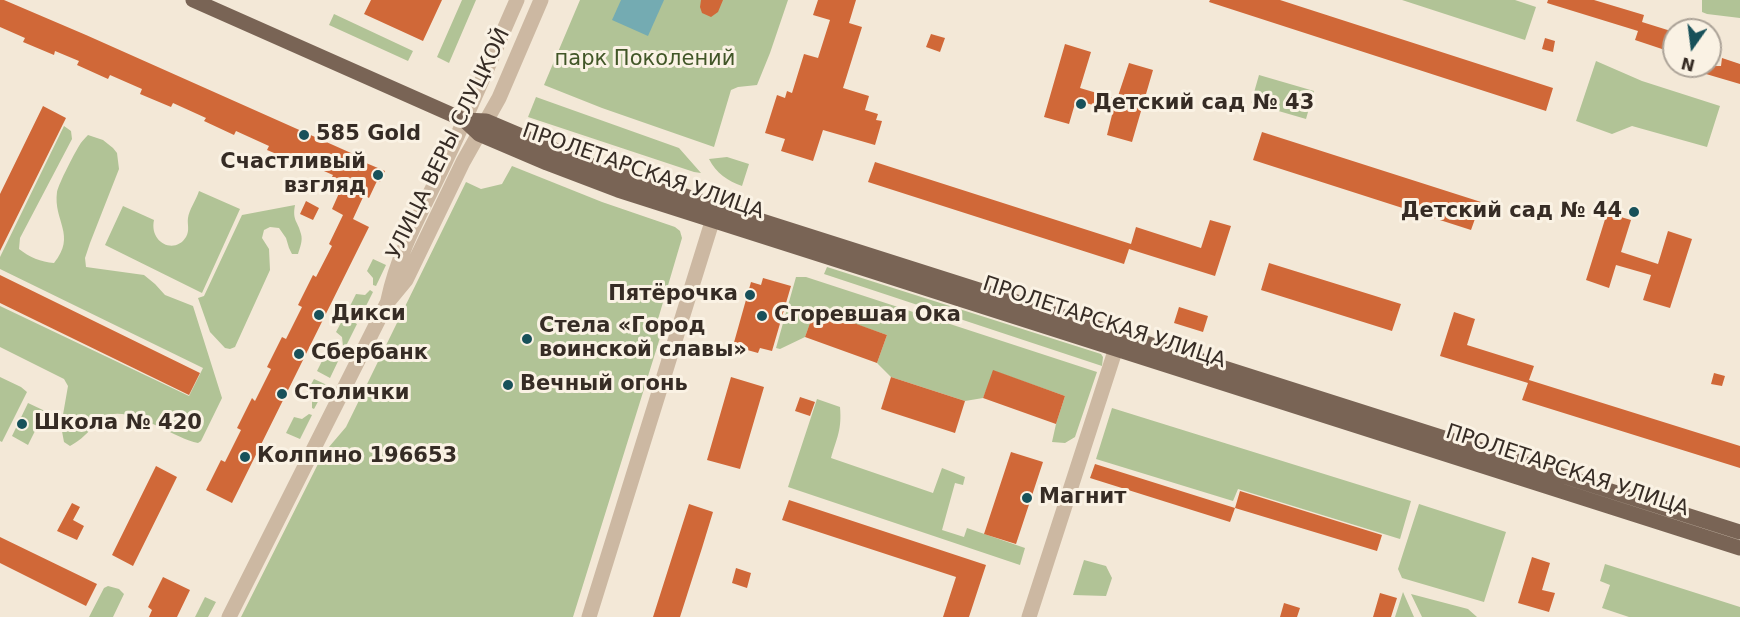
<!DOCTYPE html>
<html>
<head>
<meta charset="utf-8">
<style>
  body { margin:0 }
  #map { position:relative; width:1740px; height:617px; overflow:hidden; background:#f3e8d7; font-family:"DejaVu Sans",sans-serif }
  canvas { display:block }
  .north { position:absolute; left:1662px; top:18px; width:60px; height:60px; box-sizing:border-box; background:#faf2e4; border:2px solid #aca398; border-radius:50%; rotate:194deg; font-size:16px; font-weight:700; line-height:24px; text-align:center; color:#362c25 }
  .north::after { content:''; display:block; margin:auto; width:21px; height:27px; background:#18515a; clip-path:polygon(50% 0,100% 100%,50% 72%,0 100%) }
</style>
</head>
<body>
<div id="map">
<canvas width="1740" height="617"></canvas>
<div class="north">N</div>
</div>
<script>
const g = document.querySelector('canvas').getContext('2d');
g.lineJoin = 'round';
function paint(path, color) { g.fillStyle = color; g.fill(path, 'evenodd'); }
function strokePath(path, color, width, dash) { g.strokeStyle = color; g.lineWidth = width; g.lineCap = dash ? 'butt' : 'round'; g.setLineDash(dash || []); g.stroke(path); }
function write(font, color, halo, rows, align = 'center') {
  g.font = font + ' "DejaVu Sans",sans-serif'; g.lineWidth = 6; g.setLineDash([]); g.textBaseline = 'middle'; g.strokeStyle = halo; g.fillStyle = color; for (const [text, x, y, turn = 0] of rows) {
    g.save(); g.translate(x, y); g.rotate((+turn || 0) * Math.PI / 180); g.textAlign = isNaN(turn) ? turn : align; if (halo) g.strokeText(text, 0, 0); g.fillText(text, 0, 0); g.restore();
  }
}
const green = new Path2D(`
  M462,0H476L449,63L437,57Z
  M580,0H788L770,53L757,85L738,87L731,90L714,147L602,108L544,85Z
  M1402,0H1515L1536,7L1525,40Z
  M1702,0H1740V18L1707,14L1702,12Z
  M334,14L413,51L408,61L329,25Z
  M1596,61L1642,81L1720,106L1707,147L1632,126L1612,134L1576,121Z
  M1259,75L1314,91L1306,119L1251,103Z
  M536,97L679,148L701,173L694,172L528,117Z
  M64,126L71,131L72,139L20,238L19,249C29,257 41,262 54,263C77,235 53,221 57,192C59,183 74,154 79,146C81,142 85,138 88,135L103,140L113,148L117,153L119,169L90,243L85,258L86,267L144,275L155,284L165,295L193,306L222,398L201,441L198,443C172,438 132,405 105,416C96,420 92,429 85,435C80,440 75,443 70,446L64,442L61,426L68,386L64,379L0,347V306L189,396L203,368L0,269V257Z
  M727,157L749,164L742,186C728,181 716,173 709,159Z
  M512,166L602,202L675,227L680,231L682,238L656,326L663,328L573,617H241L323,454L346,427L466,182L481,189L502,184Z
  M199,191L240,209L202,293L105,245L123,206L154,220C149,243 175,255 186,237C190,230 187,224 188,218C189,210 196,200 199,191Z
  M295,205C292,221 298,221 301,234C303,241 300,247 298,254H292L289,248L286,238L279,228L270,227L264,230L262,238L269,249L270,270L235,347L230,349L225,348L210,332L198,298L204,296L242,215Z
  M373,259L386,265L376,286L373,285V278L367,271Z
  M827,267L1101,354L1103,357L1102,366L824,274Z
  M796,277H806L1097,372L1075,437L1065,443L1052,442L1056,424L1065,396L994,371L983,398L965,401L891,377L877,363L887,335L815,310L805,337L780,349L776,348Z
  M370,290L373,292L361,316L348,310L356,294L365,295Z
  M344,317L357,324L345,348L343,346L342,337L336,332Z
  M340,352L342,353L330,378L317,371L325,355L333,357Z
  M0,377L21,387L27,392L2,442L0,441Z
  M314,379L327,385L314,409L312,408V401L306,394Z
  M817,399L840,407C842,430 837,437 831,458L933,493L942,468L965,477L963,485L955,483L942,530L964,537L967,528L1025,548L1020,565L788,487Z
  M28,403L45,411L28,445L12,436Z
  M1112,408L1411,501L1400,539L1238,489L1233,501L1096,459Z
  M309,414L312,415L300,439L286,433L294,417L302,419Z
  M1419,504L1506,532L1484,602L1402,578L1398,569Z
  M1084,560L1106,566L1112,578L1106,596L1073,595Z
  M1605,564L1740,607V617H1629L1602,608L1610,585L1600,581Z
  M108,586L119,589L124,594L113,617H89L104,588Z
  M1403,592L1414,617H1395Z
  M1411,594L1468,609L1477,617H1422Z
  M205,597L216,602L208,617H195Z`);
const water = new Path2D(`
  M621,0H664L648,36L612,20Z`);
const building = new Path2D(`
  M0,0H4L86,35L360,157L359,160L385,171L380,182L377,181L369,198L364,195L353,219L369,227L232,503L206,490L221,460L225,462L241,430L237,428L252,398L255,401L271,369L267,367L282,337L286,339L302,307L298,305L313,275L316,277L332,246L329,244L343,215L332,209L340,191L337,187L339,183L331,179L333,175L299,160L298,163L267,150L269,146L236,131L234,135L204,121L206,118L173,103L171,107L140,94L142,89L110,75L108,79L77,65L79,61L55,51L54,55L23,42L25,38L0,27Z
  M371,0H442L423,41L364,14Z
  M701,0H723L718,12L711,17L702,13L700,7Z
  M818,0H856L849,23L862,27L843,88L869,96L865,110L878,114L876,120L882,121L875,145L823,130L813,161L781,151L785,139L765,133L777,95L785,98L787,91L792,93L804,54L818,58L830,20L813,15Z
  M1210,0H1280L1553,88L1546,111L1209,2Z
  M1548,0H1594L1644,15L1642,22L1674,32V53L1635,40L1638,31L1547,3Z
  M931,34L945,38L940,52L926,47Z
  M1545,38L1555,41L1553,52L1542,49Z
  M1065,44L1091,52L1080,88L1117,99L1129,63L1153,70L1132,142L1107,135L1113,111L1076,100L1069,124L1044,117Z
  M1722,58L1740,64V84L1689,69L1690,66H1721Z
  M43,106L66,118L0,251V194Z
  M1262,132L1481,202L1471,230L1253,160Z
  M875,162L1131,244L1136,227L1201,248L1210,220L1231,226L1215,276L1129,249L1124,264L868,182Z
  M306,201L319,208L313,220L300,214Z
  M1607,213L1631,220L1621,252L1658,264L1668,231L1692,239L1670,308L1643,300L1651,275L1616,265L1609,288L1586,280Z
  M1269,263L1401,304L1392,331L1261,290Z
  M0,275L200,373L189,395L0,303Z
  M763,278L791,286L772,351L760,348L758,353L733,346L751,282L761,285Z
  M1179,307L1208,316L1203,332L1174,323Z
  M815,309L887,335L877,363L805,337Z
  M1454,312L1475,319L1467,345L1534,366L1529,380L1740,446V468L1522,400L1528,383L1440,356Z
  M993,370L1065,396L1056,424L983,398Z
  M1714,373L1725,376L1722,386L1711,384Z
  M731,377L764,387L740,469L707,460Z
  M891,377L965,401L955,433L881,409Z
  M800,397L815,402L810,416L795,411Z
  M1011,452L1043,462L1016,544L984,534Z
  M1095,464L1235,508L1230,522L1090,478Z
  M156,466L177,477L133,566L112,555Z
  M1240,491L1382,535L1377,551L1235,508Z
  M789,500L986,565L969,617H943L956,577L782,520Z
  M72,503L80,507L73,520L84,526L77,540L57,531Z
  M689,504L713,512L702,548L680,617H653Z
  M0,537L97,584L86,606L0,563Z
  M1532,557L1550,563L1542,590L1555,593L1549,612L1518,603Z
  M736,568L751,573L747,588L732,583Z
  M163,577L190,590L177,617H149L152,610L148,607Z
  M1380,593L1397,598L1391,617H1373Z
  M1284,603L1300,608L1297,617H1280Z`);
const minor = new Path2D(`
  M388,300C399,248 426,204 448,156C472,105 494,52 517,0
  M229,617L387,303L406,280L463,162L499,98L541,0
  M589,617L716,209
  M1029,617L1116,348`);
const major = new Path2D(`
  M193,0L464,120L479,134L547,163L618,190L1740,548
  M464,120L486,121L590,165L746,216L1740,532`);
const markers = [
  [1081,104,6,"#18515a"],
  [304,135,6,"#18515a"],
  [378,175,6,"#18515a"],
  [1634,212,6,"#18515a"],
  [750,295,6,"#18515a"],
  [319,315,6,"#18515a"],
  [762,316,6,"#18515a"],
  [527,339,6,"#18515a"],
  [299,354,6,"#18515a"],
  [508,385,6,"#18515a"],
  [282,394,6,"#18515a"],
  [22,424,6,"#18515a"],
  [245,457,6,"#18515a"],
  [1027,498,6,"#18515a"]
];
const parkNames = [
  ["парк Поколений",645,60]
];
const poiNames = [
  ["Детский сад № 43",1093,104],
  ["585 Gold",316,135],
  ["Счастливый",366,163,"right"],
  ["взгляд",366,187,"right"],
  ["Детский сад № 44",1622,212,"right"],
  ["Пятёрочка",738,295,"right"],
  ["Дикси",331,315],
  ["Сгоревшая Ока",774,316],
  ["Стела «Город",539,327],
  ["воинской славы»",539,351],
  ["Сбербанк",311,354],
  ["Вечный огонь",520,385],
  ["Столички",294,394],
  ["Школа № 420",34,424],
  ["Колпино 196653",257,457],
  ["Магнит",1039,498]
];
const streetNames = [
  ["УЛИЦА ВЕРЫ СЛУЦКОЙ",449,144,-64],
  ["ПРОЛЕТАРСКАЯ УЛИЦА",643,172,19],
  ["ПРОЛЕТАРСКАЯ УЛИЦА",1104,323,18],
  ["ПРОЛЕТАРСКАЯ УЛИЦА",1567,471,18]
];
paint(green, '#b1c396');
paint(water, '#74abb2');
paint(building, '#d06838');
strokePath(minor, '#ccb8a2', 15);
strokePath(major, '#796455', 15);
for (const [x, y, r, color] of markers) { const dot = new Path2D(); dot.arc(x, y, r, 0, 2 * Math.PI); g.fillStyle = color; g.fill(dot); strokePath(dot, '#faf2e4', 2); }
write('21px', '#415627', '#faf2e4', parkNames);
write('bold 21px', '#362c25', '#faf2e4', poiNames, 'left');
write('21px', '#362c25', '#faf2e4', streetNames);
</script>
</body>
</html>
